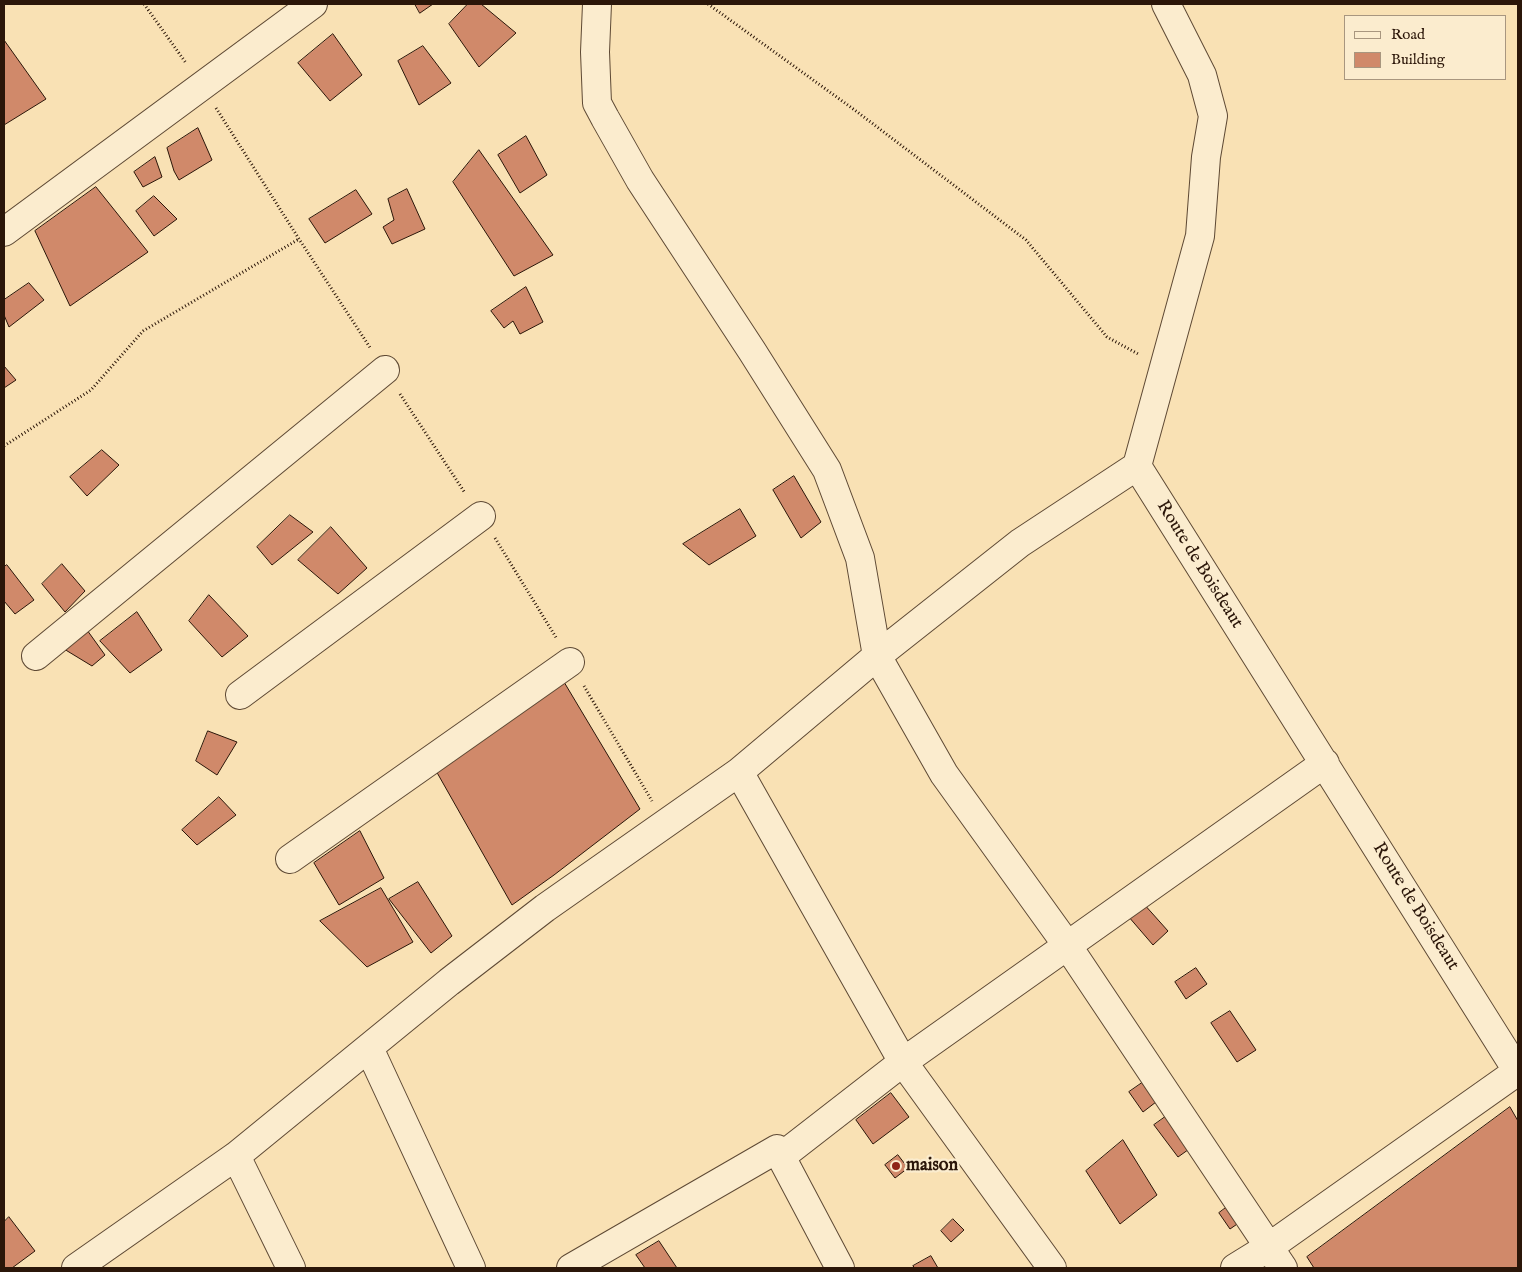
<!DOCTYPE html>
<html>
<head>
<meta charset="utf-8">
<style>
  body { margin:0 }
  #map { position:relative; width:1522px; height:1272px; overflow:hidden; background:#f9e1b4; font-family:"IM FELL English",serif }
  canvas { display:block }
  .frame { position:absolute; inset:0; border:5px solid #2b1609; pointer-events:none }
  .legend { position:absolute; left:1344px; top:15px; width:162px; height:65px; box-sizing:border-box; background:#fbecce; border:1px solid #a8967f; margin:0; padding:6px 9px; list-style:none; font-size:15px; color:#2b1609 }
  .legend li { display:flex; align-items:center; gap:10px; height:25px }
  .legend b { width:25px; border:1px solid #a8967f }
</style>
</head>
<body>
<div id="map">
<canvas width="1522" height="1272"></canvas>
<div class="frame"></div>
<ul class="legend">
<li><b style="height:6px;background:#fbecce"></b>Road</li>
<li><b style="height:14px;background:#d0896a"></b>Building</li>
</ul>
</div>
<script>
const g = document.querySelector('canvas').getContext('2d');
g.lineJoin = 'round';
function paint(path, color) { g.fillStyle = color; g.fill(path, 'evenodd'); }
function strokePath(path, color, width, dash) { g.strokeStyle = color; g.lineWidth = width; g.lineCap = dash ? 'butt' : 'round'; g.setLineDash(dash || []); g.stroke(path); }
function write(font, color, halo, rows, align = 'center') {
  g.font = font + ' "IM FELL English",serif'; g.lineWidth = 4.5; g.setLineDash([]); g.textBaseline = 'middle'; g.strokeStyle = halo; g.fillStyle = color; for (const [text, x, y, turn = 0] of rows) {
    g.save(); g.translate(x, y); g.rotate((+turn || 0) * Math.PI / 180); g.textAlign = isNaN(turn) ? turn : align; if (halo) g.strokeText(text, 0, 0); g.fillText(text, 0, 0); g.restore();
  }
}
const building = new Path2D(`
  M415,4H433L420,13Z
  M468,4H481L516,33L479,67L449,24Z
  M333,34L362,75L330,101L298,63Z
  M4,40L46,99L4,125Z
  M423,46L451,83L419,105L398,61Z
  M198,128L212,160L179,180L174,171L167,148Z
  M526,136L547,175L520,193L498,155Z
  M479,150L553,255L514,276L453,182Z
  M155,157L162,177L143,187L134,172Z
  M96,187L148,252L70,306L35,231Z
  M407,189L425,229L392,244L383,227L394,220L388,199Z
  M356,190L372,214L325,243L309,219Z
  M154,196L177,219L154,236L136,211Z
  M29,283L44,300L9,327L4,315V300Z
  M526,287L543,322L520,334L513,321L504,328L491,311Z
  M4,366L16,380L4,388Z
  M102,450L119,465L87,496L70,477Z
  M794,476L821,522L801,538L773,490Z
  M740,509L756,536L709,565L683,544Z
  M290,515L313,532L272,565L257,547Z
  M331,527L367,568L338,594L298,560Z
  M62,564L85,591L65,612L42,584Z
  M7,565L34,600L15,614L4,601V567Z
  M209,595L248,636L222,657L189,621Z
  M137,612L162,650L130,673L100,641Z
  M87,630L105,655L92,666L64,649Z
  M564,682L640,809L554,875L512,905L435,769Z
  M208,731L237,742L217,775L196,761Z
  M219,797L236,815L197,845L182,830Z
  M360,831L384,878L339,905L314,863Z
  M418,882L452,936L431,953L389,899Z
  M381,888L413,942L367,967L320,921Z
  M1143,903L1168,931L1153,945L1128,916Z
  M1196,968L1207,984L1186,999L1175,982Z
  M1230,1011L1256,1050L1237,1062L1211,1023Z
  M1142,1083L1156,1102L1143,1112L1129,1092Z
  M891,1093L909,1117L873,1144L856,1120Z
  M1510,1107L1518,1121V1268H1314L1307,1257Z
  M1168,1115L1192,1147L1178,1157L1154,1125Z
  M1123,1140L1157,1195L1120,1224L1086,1171Z
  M898,1155L908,1168L895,1178L885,1165Z
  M1231,1204L1243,1220L1230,1229L1219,1213Z
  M9,1217L35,1251L12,1268H4V1222Z
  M953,1219L964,1230L951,1242L941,1231Z
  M659,1241L677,1268H645L636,1255Z
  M931,1256L938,1268H915L913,1266Z`);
const path = new Path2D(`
  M144,4L186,63
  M708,4L856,111L1026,240L1107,337L1140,355
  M216,108L299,239L371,349
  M400,394L465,493
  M4,446L91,390L143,331L299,239
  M495,538L557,639
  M584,686L652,801`);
const minor = new Path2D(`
  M597,4L595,52L597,103L605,118L640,180L752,351L827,470L860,558L877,656L944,774L1067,945L1283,1268
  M1166,4L1202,75L1213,116L1206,157L1200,236L1137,466L1518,1072
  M4,232L313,4
  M36,656L385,370
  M240,695L481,516
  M739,772L903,1062L1052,1268
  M290,859L570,662
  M369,1048L471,1268
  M791,1149L903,1062L1325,763
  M236,1156L291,1268
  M76,1268L236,1156L449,982L545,908L739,772L877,656L1020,543L1137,466
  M571,1268L777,1149L840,1268
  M1235,1268L1269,1247L1518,1071`);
const markers = [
  [896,1166,5,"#8f2418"]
];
const streetNames = [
  ["Route de Boisdeaut",1199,565,58],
  ["Route de Boisdeaut",1415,907,58]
];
const poiNames = [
  ["maison",906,1166]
];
paint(building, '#d0896a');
strokePath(building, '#2b1609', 1);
strokePath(minor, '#5e4934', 30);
strokePath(path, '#2b1609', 3, [1, 2.5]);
strokePath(minor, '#fbecce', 28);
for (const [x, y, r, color] of markers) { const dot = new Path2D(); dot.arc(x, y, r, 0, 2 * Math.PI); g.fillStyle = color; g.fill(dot); strokePath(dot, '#fbecce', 2); }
write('18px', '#2b1609', '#fbecce', streetNames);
write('bold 18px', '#2b1609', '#fbecce', poiNames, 'left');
</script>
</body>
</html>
